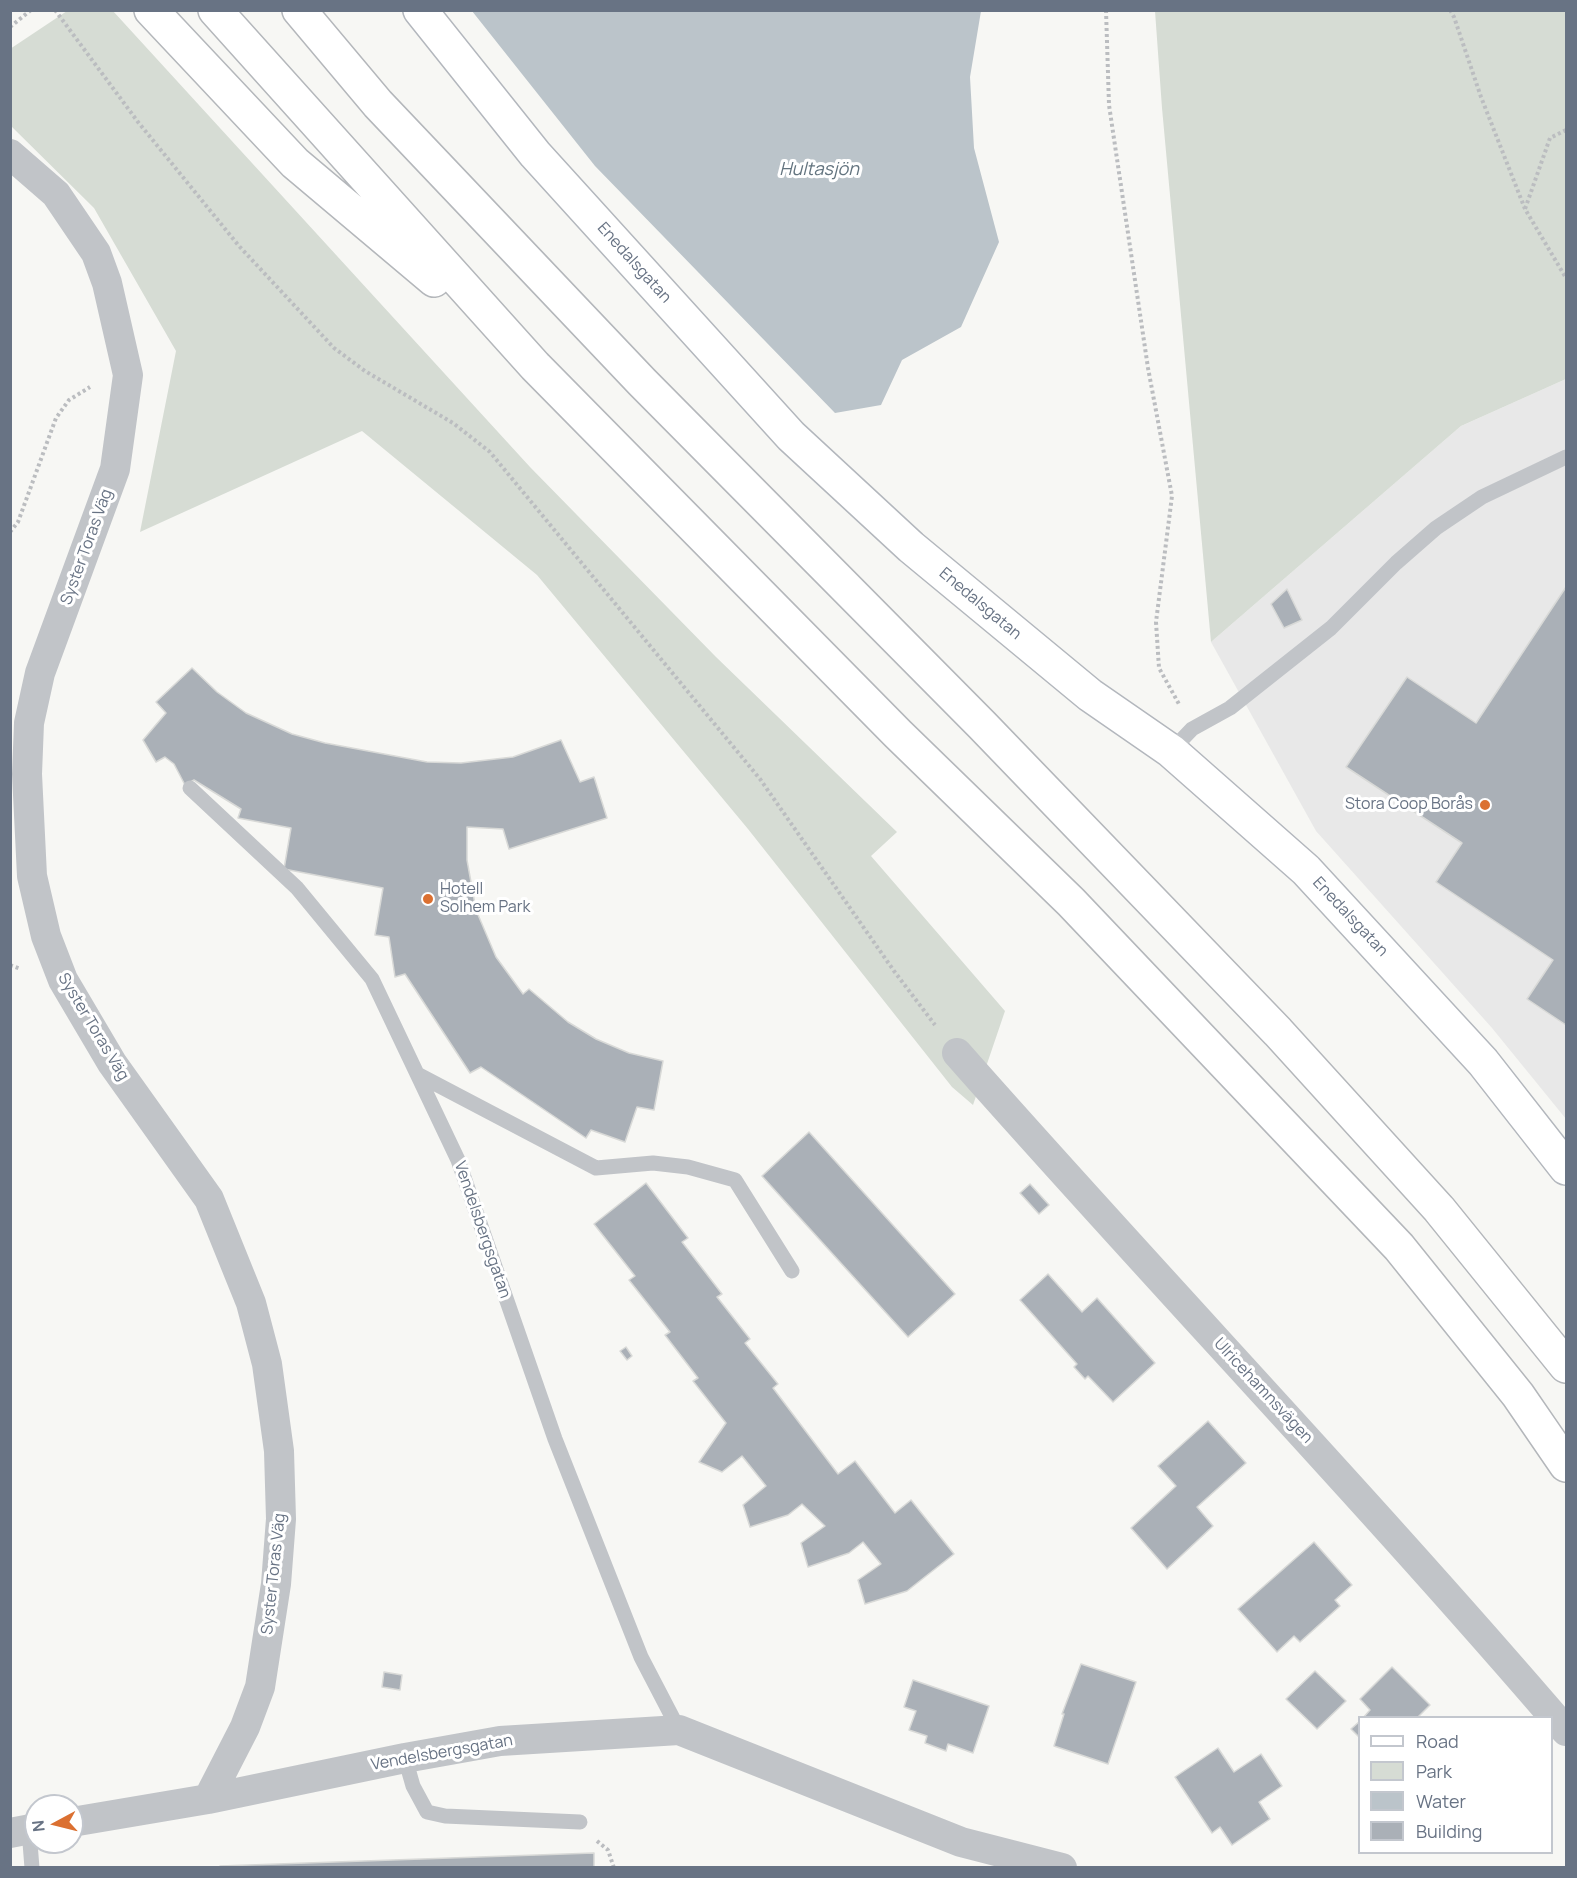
<!DOCTYPE html>
<html>
<head>
<meta charset="utf-8">
<style>
  body { margin:0 }
  #map { position:relative; width:1577px; height:1878px; overflow:hidden; background:#f7f7f4; font-family:Manrope,sans-serif }
  canvas { display:block }
  .frame { position:absolute; inset:0; border:12px solid #687384; pointer-events:none }
  .legend { position:absolute; left:1358px; top:1716px; width:195px; height:138px; box-sizing:border-box; background:#fff; border:2px solid #c3c7ce; margin:0; padding:8px 10px; list-style:none; font-size:18px; color:#687384 }
  .legend li { display:flex; align-items:center; gap:12px; height:30px }
  .legend b { width:30px; border:2px solid #c3c7ce }
  .north { position:absolute; left:24px; top:1794px; width:60px; height:60px; box-sizing:border-box; background:#fff; border:2px solid #c3c7ce; border-radius:50%; rotate:263deg; font-size:16px; font-weight:700; line-height:24px; text-align:center; color:#687384 }
  .north::after { content:''; display:block; margin:auto; width:21px; height:27px; background:#db7031; clip-path:polygon(50% 0,100% 100%,50% 72%,0 100%) }
</style>
</head>
<body>
<div id="map">
<canvas width="1577" height="1878"></canvas>
<div class="frame"></div>
<ul class="legend">
<li><b style="height:8px;background:#fff"></b>Road</li>
<li><b style="height:16px;background:#d6dcd4"></b>Park</li>
<li><b style="height:16px;background:#bbc4ca"></b>Water</li>
<li><b style="height:16px;background:#aab0b7"></b>Building</li>
</ul>
<div class="north">N</div>
</div>
<script>
const g = document.querySelector('canvas').getContext('2d');
g.lineJoin = 'round';
function paint(path, color) { g.fillStyle = color; g.fill(path, 'evenodd'); }
function strokePath(path, color, width, dash) { g.strokeStyle = color; g.lineWidth = width; g.lineCap = dash ? 'butt' : 'round'; g.setLineDash(dash || []); g.stroke(path); }
function write(font, color, halo, rows, align = 'center') {
  g.font = font + ' Manrope,sans-serif'; g.lineWidth = 6; g.setLineDash([]); g.textBaseline = 'middle'; g.strokeStyle = halo; g.fillStyle = color; for (const [text, x, y, turn = 0] of rows) {
    g.save(); g.translate(x, y); g.rotate((+turn || 0) * Math.PI / 180); g.textAlign = isNaN(turn) ? turn : align; if (halo) g.strokeText(text, 0, 0); g.fillText(text, 0, 0); g.restore();
  }
}
const built = new Path2D(`
  M1566,379V1119L1492,1028L1316,831L1211,642L1461,426Z`);
const green = new Path2D(`
  M67,11H113L530,467L716,657L897,832L871,856L1005,1011L973,1105L952,1087L748,829L537,575L362,431L140,532L176,351L94,208L11,126L10,49Z
  M1155,11H1566V379L1461,426L1211,642L1162,108Z`);
const water = new Path2D(`
  M472,11H981L970,77L974,148L999,242L961,327L902,360L881,405L835,413L595,166Z`);
const building = new Path2D(`
  M1566,587V1025L1527,999L1553,960L1436,882L1462,843L1346,767L1407,677L1476,723Z
  M1287,589L1302,620L1284,628L1271,604Z
  M192,668L217,692L246,713L292,734L325,743L427,762L461,763L513,757L561,740L580,782L594,777L607,818L509,849L503,829L467,827V860L476,910L496,957L523,994L529,989L568,1022L596,1039L629,1053L663,1061L654,1110L637,1107L625,1142L591,1130L586,1138L481,1067L470,1073L405,974L395,977L389,937L375,935L383,888L284,869L291,828L238,818L241,809L194,780L185,785L174,764L165,757L156,762L143,740L166,713L156,702Z
  M809,1132L955,1294L908,1337L762,1176Z
  M646,1183L688,1238L682,1242L722,1294L717,1297L750,1339L745,1343L778,1384L773,1388L838,1474L855,1461L895,1513L911,1500L954,1554L907,1591L865,1604L858,1580L881,1564L863,1542L849,1553L808,1567L801,1543L825,1526L802,1504L788,1515L750,1527L743,1505L766,1486L742,1456L722,1472L699,1462L726,1423L693,1381L698,1378L665,1335L670,1332L629,1280L635,1276L594,1224Z
  M1030,1184L1049,1205L1039,1214L1020,1193Z
  M1048,1274L1082,1312L1097,1298L1155,1363L1113,1402L1088,1376L1085,1379L1074,1367L1077,1364L1020,1300Z
  M626,1347L632,1356L627,1360L620,1351Z
  M1208,1421L1246,1463L1197,1507L1213,1526L1167,1569L1131,1528L1176,1486L1158,1466Z
  M1314,1542L1352,1585L1335,1600L1340,1606L1300,1642L1294,1636L1277,1652L1238,1609Z
  M1081,1664L1136,1682L1108,1764L1054,1746L1064,1714H1062Z
  M1392,1667L1430,1705L1417,1718H1363L1370,1710L1360,1699Z
  M1315,1671L1346,1701L1317,1729L1286,1699Z
  M384,1672L402,1675L400,1690L382,1687Z
  M913,1680L989,1706L973,1753L948,1744L946,1751L925,1743L927,1736L909,1730L916,1711L904,1707Z
  M1360,1721V1738L1351,1729Z
  M1218,1748L1234,1772L1261,1754L1282,1786L1259,1802L1270,1819L1232,1845L1220,1827L1212,1833L1175,1777Z
  M594,1853V1868H220V1866Z`);
const path = new Path2D(`
  M55,10L138,122L239,246L334,348L365,371L453,423L490,452L760,779L894,971L935,1025
  M1106,10L1109,105L1148,368L1172,496L1156,622L1159,668L1180,706
  M1450,10L1454,17L1481,97L1525,209
  M10,27L31,10
  M1566,130L1550,138L1525,209L1566,278
  M10,532L18,522L56,418L69,400L90,387
  M10,965L21,969
  M597,1841L608,1850L614,1868`);
const lane = new Path2D(`
  M1171,751L1192,729L1230,708L1331,628L1396,563L1436,528L1482,497L1566,457
  M190,788L297,888L372,979L458,1160L555,1439L641,1657L679,1730
  M417,1074L596,1168L653,1163L688,1167L735,1180L792,1271
  M405,1758L413,1786L427,1812L445,1816L580,1822
  M29,1830L32,1868`);
const street = new Path2D(`
  M10,154L56,194L96,253L107,283L128,375L115,469L40,673L29,723L27,774L32,876L46,936L63,980L112,1063L209,1199L251,1303L267,1364L279,1451L281,1519L276,1584L260,1687L245,1727L208,1799
  M957,1053C1158,1281 1368,1500 1566,1731
  M72,1822L208,1799L405,1758L500,1741L679,1730L961,1842L1062,1868
  M10,1833L36,1828`);
const secondary = new Path2D(`
  M420,10L535,154L791,436L911,547L1090,695L1171,751L1306,870L1483,1062L1566,1168`);
const highway = new Path2D(`
  M151,10L295,163L434,280
  M215,10L535,366L898,734L1071,902L1399,1247L1518,1395L1566,1465
  M299,10L378,104L642,382L982,725L1278,1032L1439,1209L1566,1366`);
const markers = [
  [1485,805,6,"#db7031"],
  [428,899,6,"#db7031"]
];
const streetNames = [
  ["Enedalsgatan",634,263,48],
  ["Syster Toras Väg",87,547,-70],
  ["Enedalsgatan",980,604,40],
  ["Enedalsgatan",1350,917,47],
  ["Syster Toras Väg",93,1027,59],
  ["Vendelsbergsgatan",482,1230,71],
  ["Ulricehamnsvägen",1263,1391,47],
  ["Syster Toras Väg",274,1574,-84],
  ["Vendelsbergsgatan",442,1753,-10]
];
const poiNames = [
  ["Stora Coop Borås",1473,805],
  ["Hotell",440,890,"left"],
  ["Solhem Park",440,908,"left"]
];
const waterNames = [
  ["Hultasjön",819,170]
];
paint(built, '#e8e8e8');
paint(green, '#d6dcd4');
paint(water, '#bbc4ca');
paint(building, '#aab0b7');
strokePath(building, '#d8d9d7', 1.5);
strokePath(secondary, '#b3b7bd', 36);
strokePath(highway, '#b4b7bb', 36);
strokePath(path, '#bbbdc0', 4, [3, 3]);
strokePath(lane, '#c1c4c8', 15);
strokePath(street, '#c1c4c8', 30);
strokePath(secondary, '#fff', 33);
strokePath(highway, '#fff', 33);
for (const [x, y, r, color] of markers) { const dot = new Path2D(); dot.arc(x, y, r, 0, 2 * Math.PI); g.fillStyle = color; g.fill(dot); strokePath(dot, '#fff', 2); }
write('16px', '#687384', '#fff', streetNames);
write('16px', '#687384', '#fff', poiNames, 'right');
write('italic 18px', '#63747f', '#fff', waterNames);
</script>
</body>
</html>
